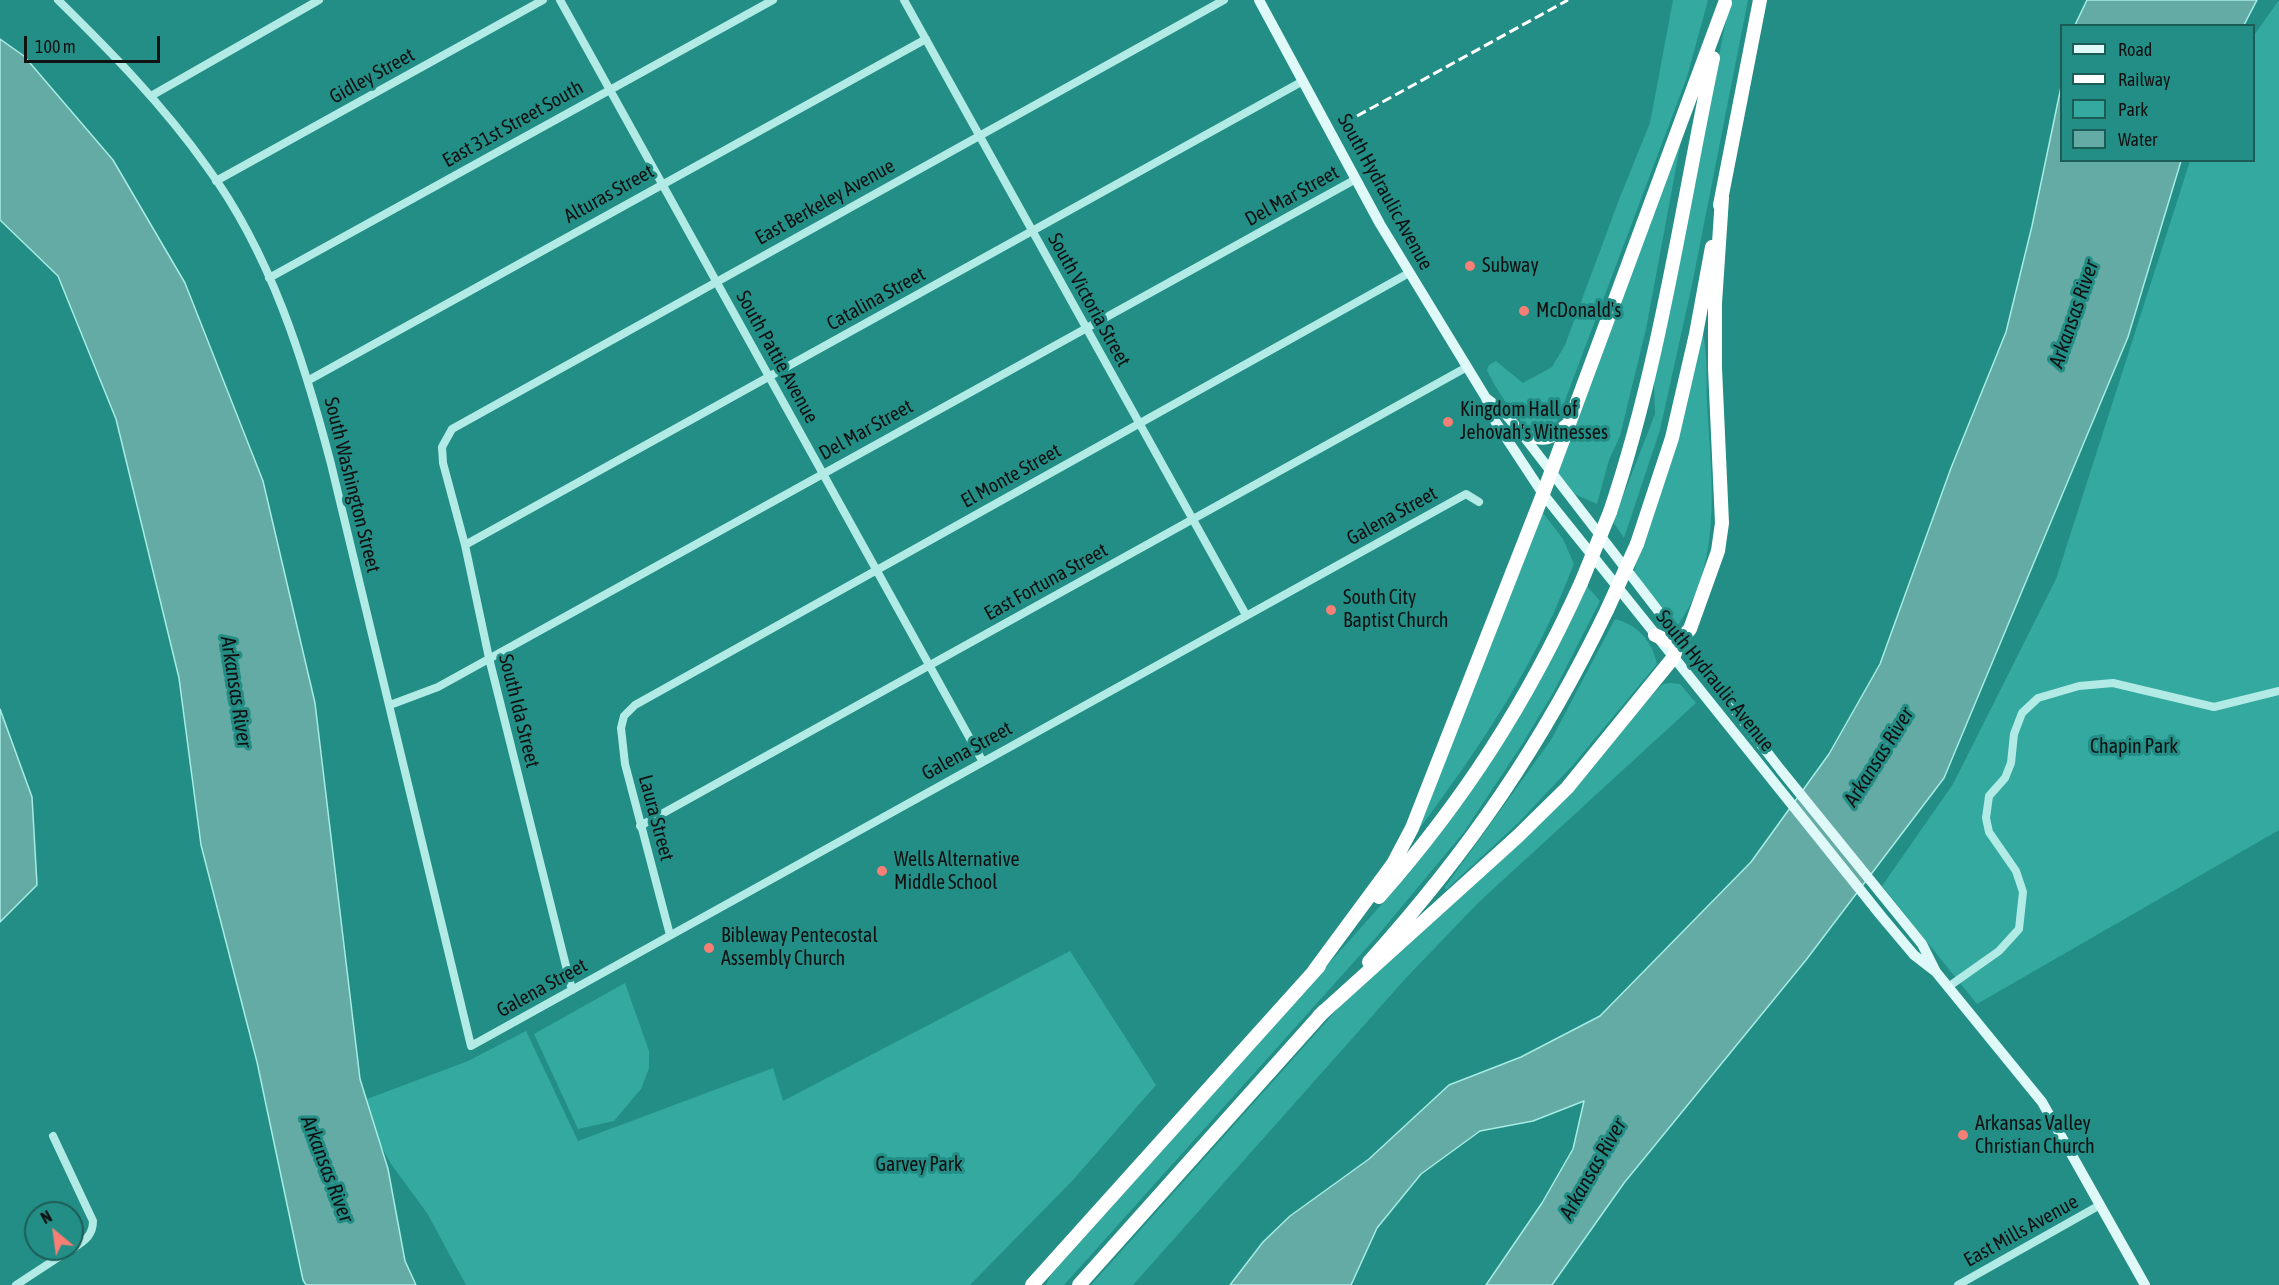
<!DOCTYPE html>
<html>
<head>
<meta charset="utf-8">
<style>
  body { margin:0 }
  #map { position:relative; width:2279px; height:1285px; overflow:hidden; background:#238e86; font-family:"Asap Condensed",sans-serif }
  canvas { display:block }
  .legend { position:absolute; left:2060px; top:24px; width:195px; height:138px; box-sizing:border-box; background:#238e86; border:2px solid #1c5c57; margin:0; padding:8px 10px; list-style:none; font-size:18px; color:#111 }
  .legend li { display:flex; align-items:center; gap:12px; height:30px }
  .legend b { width:30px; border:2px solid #1c5c57 }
  .north { position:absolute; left:24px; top:1201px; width:60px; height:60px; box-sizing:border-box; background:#238e86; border:2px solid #1c5c57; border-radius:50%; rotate:331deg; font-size:16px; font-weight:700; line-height:24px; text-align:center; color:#111 }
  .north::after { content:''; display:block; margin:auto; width:21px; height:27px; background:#f77f75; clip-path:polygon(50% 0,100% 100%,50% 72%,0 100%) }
  .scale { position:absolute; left:24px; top:36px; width:136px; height:27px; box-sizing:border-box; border:3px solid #111; border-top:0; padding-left:8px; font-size:18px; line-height:21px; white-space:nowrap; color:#111; -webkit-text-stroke:4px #238e86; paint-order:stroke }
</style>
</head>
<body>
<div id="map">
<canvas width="2279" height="1285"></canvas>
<ul class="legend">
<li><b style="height:8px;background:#def9f7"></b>Road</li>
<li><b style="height:8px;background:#fff"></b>Railway</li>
<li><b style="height:16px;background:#34a99f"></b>Park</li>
<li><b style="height:16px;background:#64aaa5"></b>Water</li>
</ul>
<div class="north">N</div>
<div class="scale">100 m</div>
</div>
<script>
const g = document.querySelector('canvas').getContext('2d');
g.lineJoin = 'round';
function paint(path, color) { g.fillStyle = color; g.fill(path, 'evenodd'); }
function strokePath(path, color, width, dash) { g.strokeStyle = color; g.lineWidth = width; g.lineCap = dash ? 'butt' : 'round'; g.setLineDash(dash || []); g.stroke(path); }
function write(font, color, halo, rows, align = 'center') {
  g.font = font + ' "Asap Condensed",sans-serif'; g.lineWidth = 6; g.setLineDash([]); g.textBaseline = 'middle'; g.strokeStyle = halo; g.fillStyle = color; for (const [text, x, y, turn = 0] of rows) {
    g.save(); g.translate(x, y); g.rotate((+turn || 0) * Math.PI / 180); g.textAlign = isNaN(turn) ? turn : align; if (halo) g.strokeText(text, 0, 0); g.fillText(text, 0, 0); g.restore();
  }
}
const green = new Path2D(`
  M1673,0H1708L1687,77L1558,419C1538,462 1495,388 1487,370L1489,365L1496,361L1523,383L1552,367L1565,345L1620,197L1650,123Z
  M1730,0H1748L1692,285L1660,430L1624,538L1613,522L1655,414L1654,383Z
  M2279,0V830L1977,1004L1882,886L1953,784L2056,579L2190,161L2254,160V35Z
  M1681,141L1646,329L1620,436L1609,460L1597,504L1572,493L1556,473Z
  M1702,330C1708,353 1706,380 1707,403C1711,477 1724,560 1678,625L1633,574C1661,493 1685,414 1702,330Z
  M1543,513L1563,539L1574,564C1565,585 1557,607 1547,627C1511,702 1463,770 1414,836Z
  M1587,586L1600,601L1553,693L1521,746L1464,832L1379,934L1064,1285H1046L1050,1276L1406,877C1432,844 1459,810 1483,774C1523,715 1556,651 1587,586Z
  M1615,619C1638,625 1652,641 1657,664L1573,765L1519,822L1446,890L1445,887L1551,740Z
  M1670,683L1680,684L1696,703L1479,902L1406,978L1133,1285H1091L1342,1004L1580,782L1652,695L1663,684Z
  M1070,951L1156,1085L1073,1180L970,1285H466L427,1213L391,1164L380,1144L367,1099L468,1061L526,1031L578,1141L773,1068L783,1101Z
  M625,983L649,1051V1068L641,1089L614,1121L578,1129L534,1034Z`);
const water = new Path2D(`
  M2087,0H2257L2244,25H2075Z
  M0,39L24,56L113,160L185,283L263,481L315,703L360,1079L388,1169L405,1261L416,1285H306L303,1280L257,1062L201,845L179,678L116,419L58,276L0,220Z
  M2061,87L2062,160L2181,161L2128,337L1944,778L1806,960L1624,1183L1552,1285H1486L1542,1203L1573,1149L1584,1101L1533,1121L1480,1131L1421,1174L1377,1228L1351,1285H1230L1263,1242L1290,1216L1369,1159L1449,1085L1521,1057L1600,1016L1751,862L1829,754L1880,664L1951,468L2006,332L2032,226Z
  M0,709L32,797L37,885L0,922Z`);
const street = new Path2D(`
  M58,0C111,52 164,106 207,167C271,254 304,361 331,464L471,1046L1466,494L1479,502
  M560,0L983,762
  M904,0L1246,615
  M151,96L319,0
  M216,181L543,0
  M269,278L773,0
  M309,380L926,39
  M465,545L1303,81
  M390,705L438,687L1356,179
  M640,826L1467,367
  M670,935L625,764L621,728L624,716L635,705L1409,273
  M1948,987L1999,951L2019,929L2023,892L2016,871L1989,832L1986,818L1989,796L2005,778L2011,763L2014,734L2022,713L2038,698L2079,686L2113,683L2214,707L2279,691
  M572,990L489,658L465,545L443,463L442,447L452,429L1224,0
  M53,1136L93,1221C93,1236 84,1241 72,1249
  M16,1285L71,1249
  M1958,1285L2100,1205`);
const secondary = new Path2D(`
  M1259,0L1380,224L1486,398L1493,418L1543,494L1882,917L1914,955L1936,972
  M1486,398L1502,410L1519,430L1780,769L1922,944L1936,972L2042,1102L2145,1285`);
const highway = new Path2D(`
  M1720,205L1760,0
  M1519,430C1538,440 1549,442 1566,426
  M1610,512C1660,364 1681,210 1713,58
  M1637,544L1672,438L1696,334L1712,247
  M1655,635L1670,642L1680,640
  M1379,897C1465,799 1527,702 1581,583
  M1369,962C1469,851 1542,745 1607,610
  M1314,971L1393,864L1412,828L1543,494L1725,3
  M1319,1016L1517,837L1567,788L1673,658L1680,640L1690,629L1718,551L1722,523L1715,368V303L1722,198
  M1032,1285L1319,966
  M1079,1285L1324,1011`);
const rail = new Path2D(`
  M1357,116L1568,0`);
const highwayBridge = new Path2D(`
  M1581,583L1610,512
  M1607,610L1637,544`);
const markers = [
  [1470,266,6,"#f77f75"],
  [1524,311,6,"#f77f75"],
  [1448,422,6,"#f77f75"],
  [1331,610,6,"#f77f75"],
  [882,871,6,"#f77f75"],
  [709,948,6,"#f77f75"],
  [1963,1135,6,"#f77f75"]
];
const streetNames = [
  ["Gidley Street",372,76,-29],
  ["East 31st Street South",513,124,-29],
  ["South Hydraulic Avenue",1385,192,61],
  ["Alturas Street",609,194,-29],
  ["Del Mar Street",1292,196,-29],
  ["East Berkeley Avenue",825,202,-29],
  ["Catalina Street",876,299,-29],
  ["South Victoria Street",1089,300,61],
  ["South Pattie Avenue",777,357,61],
  ["Del Mar Street",866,430,-29],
  ["El Monte Street",1011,476,-29],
  ["South Washington Street",352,485,76],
  ["Galena Street",1392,516,-29],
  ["East Fortuna Street",1046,582,-29],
  ["South Hydraulic Avenue",1715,681,51],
  ["South Ida Street",519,711,76],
  ["Galena Street",967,751,-29],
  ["Laura Street",656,818,75],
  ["Galena Street",542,988,-29],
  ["East Mills Avenue",2021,1231,-29]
];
const poiNames = [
  ["Subway",1482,266],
  ["McDonald's",1536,311],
  ["Kingdom Hall of",1460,410],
  ["Jehovah's Witnesses",1460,433],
  ["South City",1343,598],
  ["Baptist Church",1343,621],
  ["Wells Alternative",894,860],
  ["Middle School",894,883],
  ["Bibleway Pentecostal",721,936],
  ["Assembly Church",721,959],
  ["Arkansas Valley",1975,1124],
  ["Christian Church",1975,1147]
];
const parkNames = [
  ["Chapin Park",2134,747],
  ["Garvey Park",919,1165]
];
const waterNames = [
  ["Arkansas River",2074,314,-71],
  ["Arkansas River",236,692,81],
  ["Arkansas River",1879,757,-58],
  ["Arkansas River",327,1169,69],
  ["Arkansas River",1593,1169,-60]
];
paint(green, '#34a99f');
paint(water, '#64aaa5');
strokePath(water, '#a6ece5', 1.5);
strokePath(street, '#b2ebe6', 8);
strokePath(secondary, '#def9f7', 10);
strokePath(highway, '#fff', 14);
strokePath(rail, '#fff', 3, [10, 4.5]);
strokePath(highwayBridge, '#fff', 14);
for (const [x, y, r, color] of markers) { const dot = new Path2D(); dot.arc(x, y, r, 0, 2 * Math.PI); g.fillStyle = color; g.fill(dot); strokePath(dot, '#238e86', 2); }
write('20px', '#111', '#238e86', streetNames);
write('20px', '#111', '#238e86', poiNames, 'left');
write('20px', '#111', '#238e86', parkNames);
write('italic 21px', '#111', '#238e86', waterNames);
</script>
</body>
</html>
